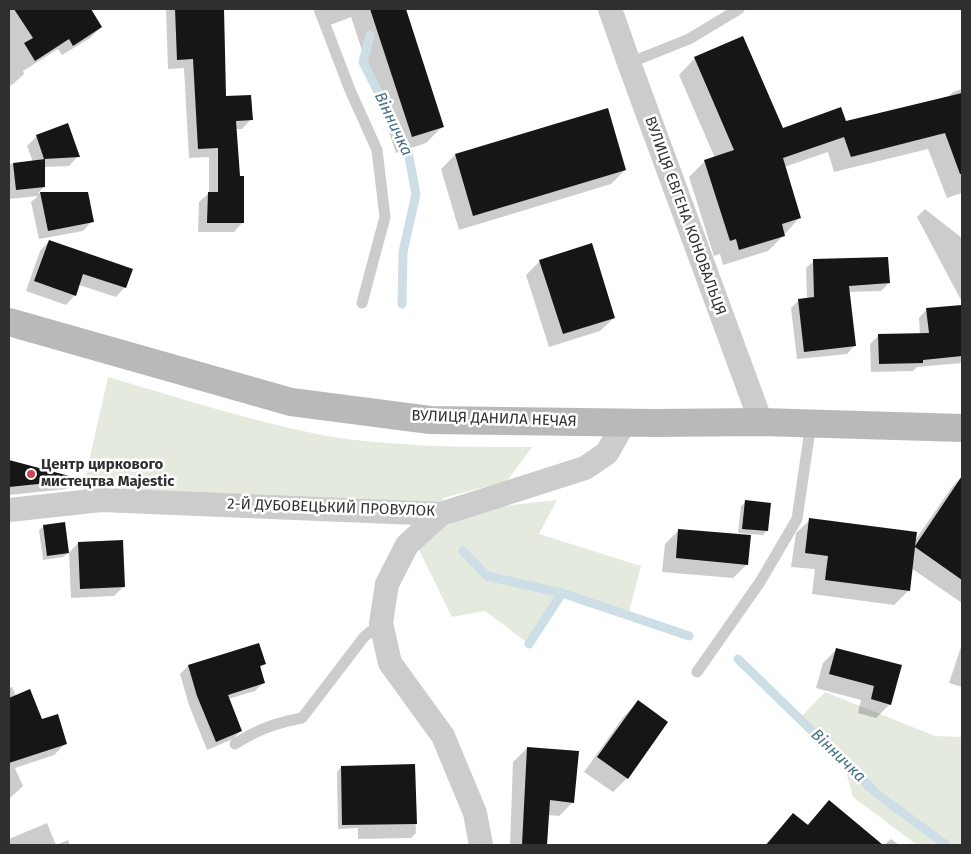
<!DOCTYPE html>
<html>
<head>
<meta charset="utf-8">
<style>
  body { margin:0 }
  #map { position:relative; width:971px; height:854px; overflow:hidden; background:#fff; font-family:"Fira Sans",sans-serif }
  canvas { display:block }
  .frame { position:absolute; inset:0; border:10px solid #2f2f2f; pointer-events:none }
</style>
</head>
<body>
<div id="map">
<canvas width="971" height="854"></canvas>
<div class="frame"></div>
</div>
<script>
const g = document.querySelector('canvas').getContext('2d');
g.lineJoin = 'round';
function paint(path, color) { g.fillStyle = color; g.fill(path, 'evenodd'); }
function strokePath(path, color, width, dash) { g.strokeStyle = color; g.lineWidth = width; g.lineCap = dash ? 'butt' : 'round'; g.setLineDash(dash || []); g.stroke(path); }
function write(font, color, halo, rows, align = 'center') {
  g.font = font + ' "Fira Sans",sans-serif'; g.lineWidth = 5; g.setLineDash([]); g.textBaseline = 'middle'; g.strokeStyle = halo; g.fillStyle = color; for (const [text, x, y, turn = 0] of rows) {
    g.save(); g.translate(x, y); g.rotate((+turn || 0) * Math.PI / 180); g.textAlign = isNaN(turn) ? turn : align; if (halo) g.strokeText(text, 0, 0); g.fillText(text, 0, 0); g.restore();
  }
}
const green = new Path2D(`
  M108,377C180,398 253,422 327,436C395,447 464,447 532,447L507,481L443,498L441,514L80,501Z
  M557,500L539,534L641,566L628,616L562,593L529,644L485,611L452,617L419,550C425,544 431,536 438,531C473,506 516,505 557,500Z
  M825,692L935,736L962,737V845H917L853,797L843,761L800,718Z`);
const shadow = new Path2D(`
  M9,9H89L101,27L90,38L62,55L58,49L23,71L24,74L13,84L9,86Z
  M166,9H223L225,97L251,119L242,129H236L243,222L234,232H198L199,202L209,193V157L189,158L184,68L168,69Z
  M318,9H404L443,126L426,143L396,153L351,17L325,27Z
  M695,58L782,129L845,123L947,98L953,92L962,89V193L947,198L928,149L834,172L828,152L784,167L800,217L784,235L768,251L723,265L720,254L714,256L689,177L705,161L715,158L679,75Z
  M607,110L625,170L611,184L459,230L441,169L455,155Z
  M37,136L78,156L69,166L44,167V187L38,193H87L92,221L83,231L39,239L31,202L38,196L9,199V164L33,162L27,146Z
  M925,209L962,238V302L917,217Z
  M49,241L125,287L116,297L79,285L75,295L66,305L26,291L40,251Z
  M540,261L614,318L600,331L549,347L526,275Z
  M814,261L889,283L881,291L848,292L854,346L847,354L797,359L791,308L799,300L807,299L806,268Z
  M962,306V363L917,367L913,371L871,372L870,344L879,335L920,334L919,318L927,309Z
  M9,461L76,479V480L66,489L9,495Z
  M962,476V603L911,568L908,591L894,605L812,594L815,569L791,567L796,533L810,520L914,542L952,487Z
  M746,502L767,530L763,535L738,533L741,506Z
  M44,526L68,553L63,557L43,560L39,530Z
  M679,530L747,564L733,578L662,572L665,544Z
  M78,543L124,586L114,596L71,598L69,553Z
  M258,644L264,664L259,669L263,683L255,691L228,699L241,731L233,739L207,750L189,705L180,674L188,666Z
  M962,644V687L949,683Z
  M837,649L900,666L890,704L876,718L858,713L861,700L816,688L823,663Z
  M12,687L16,696L66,743L54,755L15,768L23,786L9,799V688Z
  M638,702L627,778L613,792L584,772L624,716Z
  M527,748L573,802L559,816L548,815L546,845H510L513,762Z
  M413,766L416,833L411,838L358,839V828L338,829L337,772L341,767Z
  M829,802L881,845H765L793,815L806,826Z
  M47,823L56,845L68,840L70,845H9V839Z
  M891,839L899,845H884Z`);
const stream = new Path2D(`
  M370,35L363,62L408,152L416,194L403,252L402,304
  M463,551L487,576L562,593L689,636
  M529,644L562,593
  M738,659L876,793L946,845`);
const building = new Path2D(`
  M14,9H91L102,27L73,46L69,39L35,61L24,43L33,38Z
  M175,9H224L226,96L251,95L253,120L236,121L240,176H244V223H207L208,192H218V148L198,149L193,59L177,60Z
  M370,9H406L444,127L412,137Z
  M743,36L783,128L841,107L846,121L962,93V174H960L945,133L851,157L844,137L783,158L801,218L782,224L785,236L739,250L736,239L730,241L704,160L734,150L694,57Z
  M608,108L626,170L473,216L455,154Z
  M68,123L80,157L44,159L36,135Z
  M45,159V187L16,190L13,163Z
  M40,192H88L94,222L48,231Z
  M49,240L133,269L126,288L83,274L76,296L34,281Z
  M592,243L615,318L563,334L539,260Z
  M888,257L890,283L849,286L856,346L804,352L798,299L814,297L813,259Z
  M962,305V356L923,360V363L879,364L878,334L929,333L926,308Z
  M9,460L77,478V480L9,487Z
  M962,476V580L915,547L910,591L825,580L828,556L805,553L809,518L917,532L915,546Z
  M745,500L771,503L768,531L742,529Z
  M65,522L69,553L47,556L43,525Z
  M678,529L751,535L748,565L676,558Z
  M123,540L125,587L80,589L78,542Z
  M259,643L266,664L260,666L265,683L228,695L242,731L216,742L197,696L188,665Z
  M836,648L902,665L891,705L871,699L874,686L829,674Z
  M30,689L42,719L58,714L67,744L9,763V698Z
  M638,700L668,722L628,779L597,757Z
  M527,747L579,751L574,803L550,800L547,845H522Z
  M415,764L417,824L342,825L341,766Z
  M829,800L883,845H766L793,813L808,825Z`);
const lane = new Path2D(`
  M319,9L350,90L377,150L385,217L362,303
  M629,63L689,39L739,9
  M697,672L760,582L797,519L811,423
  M235,744C258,729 276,723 302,718L364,637L381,623`);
const street = new Path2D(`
  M610,9L629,63L761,422
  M9,510L101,500L441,514L585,468L607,453L624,423
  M441,514L407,545L387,584L381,623L390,663L443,736L475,813L481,845`);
const secondary = new Path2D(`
  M9,322L291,402L430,420L655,423L761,422L962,428`);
const markers = [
  [31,474,5,"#cf4755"]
];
const streetNames = [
  ["ВУЛИЦЯ ЄВГЕНА КОНОВАЛЬЦЯ",685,216,70],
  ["ВУЛИЦЯ ДАНИЛА НЕЧАЯ",494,419,2],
  ["2-Й ДУБОВЕЦЬКИЙ ПРОВУЛОК",331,508,2]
];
const poiNames = [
  ["Центр циркового",41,465],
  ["мистецтва Majestic",41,482]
];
const waterNames = [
  ["Вінничка",393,124,65],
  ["Вінничка",838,756,44]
];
paint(green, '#e5eade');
paint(shadow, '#0003');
strokePath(stream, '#cddee7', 9);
paint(building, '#161616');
strokePath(lane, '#ccc', 11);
strokePath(street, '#ccc', 24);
strokePath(secondary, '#b9b9b9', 28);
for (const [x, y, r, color] of markers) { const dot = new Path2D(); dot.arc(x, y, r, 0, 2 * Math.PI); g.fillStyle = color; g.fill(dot); strokePath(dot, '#fff', 2); }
write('15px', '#2f2f2f', '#fff', streetNames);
write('bold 15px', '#2f2f2f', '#fff', poiNames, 'left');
write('italic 16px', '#477087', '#fff', waterNames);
</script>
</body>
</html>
